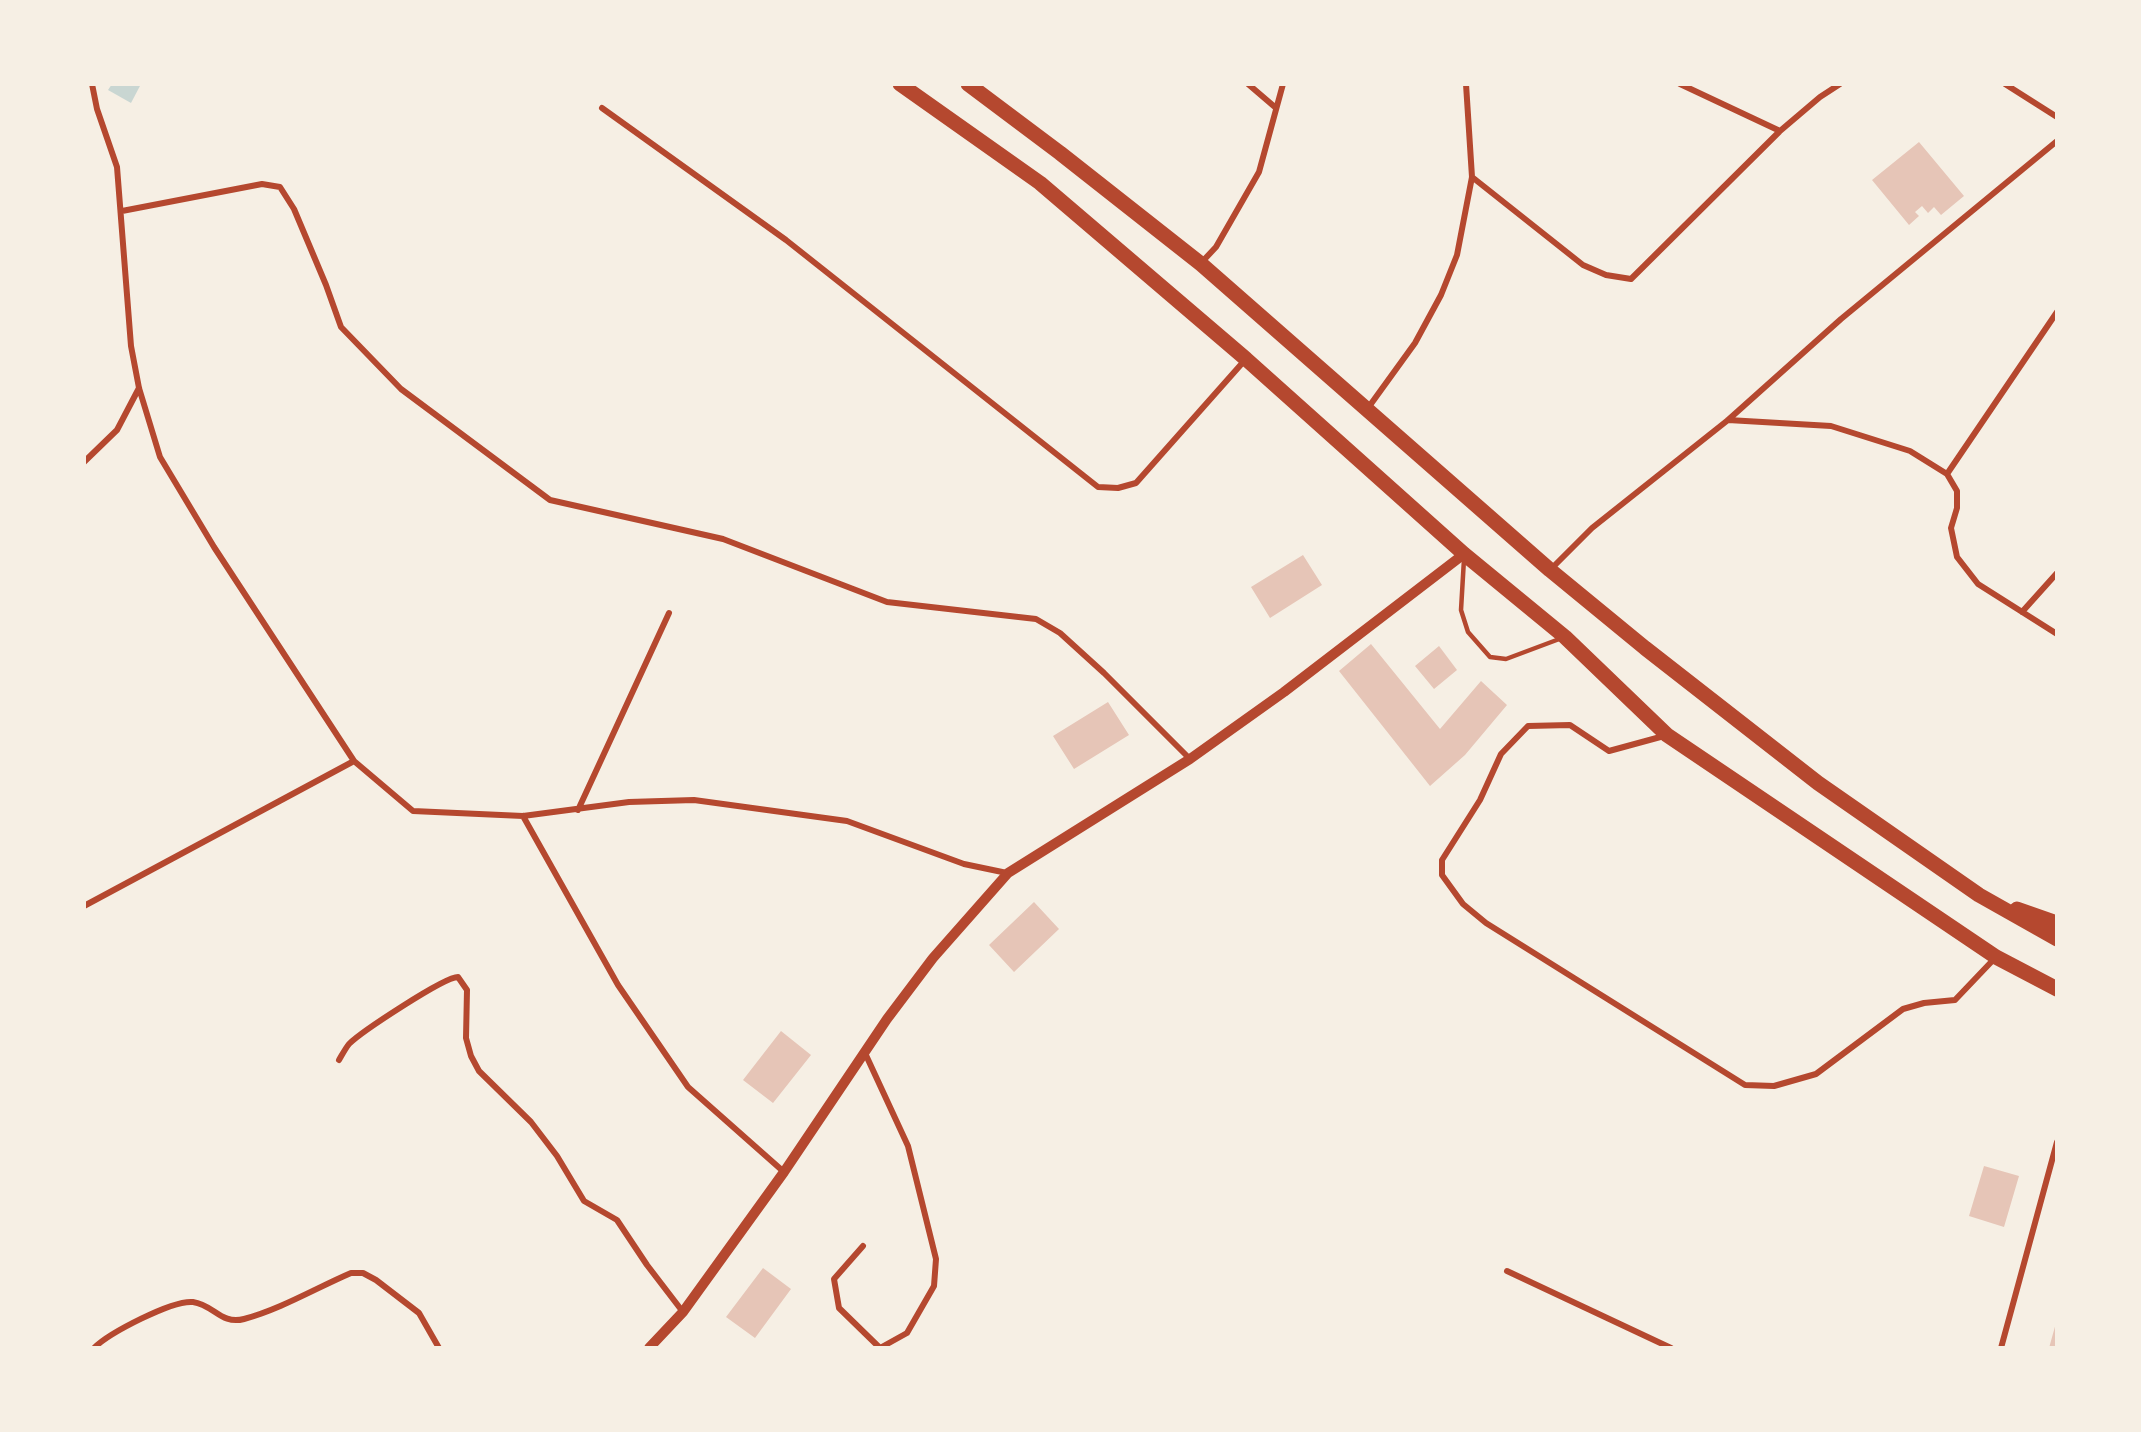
<!DOCTYPE html>
<html>
<head>
<meta charset="utf-8">
<style>
  body { margin:0 }
  #map { position:relative; width:2141px; height:1432px; overflow:hidden; background:#f6efe4; font-family:"Roboto Condensed",sans-serif }
  canvas { display:block }
  .frame { position:absolute; inset:0; border:86px solid #f6efe4; pointer-events:none }
</style>
</head>
<body>
<div id="map">
<canvas width="2141" height="1432"></canvas>
<div class="frame"></div>
</div>
<script>
const g = document.querySelector('canvas').getContext('2d');
g.lineJoin = 'round';
function paint(path, color) { g.fillStyle = color; g.fill(path, 'evenodd'); }
function strokePath(path, color, width, dash) { g.strokeStyle = color; g.lineWidth = width; g.lineCap = dash ? 'butt' : 'round'; g.setLineDash(dash || []); g.stroke(path); }
const water = new Path2D(`
  M112,84H141L131,103L108,90Z`);
const building = new Path2D(`
  M1919,142L1964,196L1941,215L1934,207L1928,213L1922,206L1915,212L1919,216L1909,225L1872,180Z
  M1303,555L1322,585L1270,618L1251,587Z
  M1371,644L1440,729L1481,681L1507,705L1465,755L1430,786L1339,671Z
  M1439,646L1457,670L1434,689L1415,666Z
  M1108,702L1129,735L1074,769L1053,736Z
  M1034,902L1059,929L1014,972L989,945Z
  M781,1031L811,1055L773,1103L743,1080Z
  M1984,1166L2019,1176L2004,1227L1969,1216Z
  M763,1268L791,1289L755,1338L726,1317Z
  M2056,1323L2057,1348H2049Z`);
const service = new Path2D(`
  M1464,559L1461,610L1468,632L1490,657L1506,659L1562,638`);
const minor = new Path2D(`
  M92,84L97,109L117,167L131,346L139,388L160,457L214,547L354,761L413,811L523,816L629,802L694,800L847,821L964,864L1007,873
  M1248,84L1276,108
  M1680,84L1780,131
  M2005,84L2057,117
  M602,108L786,240L1098,487L1118,488L1136,483L1245,360
  M1472,177L1583,265L1606,275L1631,279L1780,131L1820,97L1840,84
  M122,211L262,184L280,187L294,209L326,285L341,327L401,389L550,500L723,539L887,602L1036,619L1060,633L1104,673L1190,759
  M1201,263L1216,247L1259,172L1283,84
  M1368,408L1415,343L1441,295L1457,255L1472,177L1466,84
  M1728,420L1831,426L1910,451L1947,474L1957,491V508L1951,528L1957,557L1978,584L2057,634
  M84,462L117,430L139,388
  M1947,474L2057,312
  M1550,570L1592,528L1728,420L1841,319L2057,141
  M2022,612L2057,573
  M1664,736L1609,751L1570,725L1528,726L1501,754L1480,800L1442,860V875L1463,904L1486,923L1745,1085L1774,1086L1816,1074L1903,1009L1924,1003L1955,1000L1995,958
  M578,810L669,613
  M523,816L618,985L688,1087L784,1172
  M84,906L354,761
  M339,1060C342,1055 345,1049 349,1044C361,1032 444,977 458,977L467,990L466,1038L471,1056L479,1071L531,1122L557,1156L584,1201L617,1220L647,1265L683,1312
  M863,1246L834,1279L839,1308L880,1348L907,1333L934,1286L936,1259L908,1146L865,1053
  M1507,1271L1671,1348
  M94,1348C109,1333 172,1300 193,1302C214,1305 221,1325 244,1319C281,1309 316,1288 351,1273H363L376,1280L419,1313L439,1348
  M2001,1348L2057,1142`);
const tertiary = new Path2D(`
  M649,1348L683,1312L784,1172L887,1019L933,958L1008,873L1190,759L1284,692L1464,554`);
const trunk = new Path2D(`
  M900,84L1040,183L1246,359L1464,554L1565,637L1667,735L1996,957L2057,989
  M968,84L1060,153L1201,264L1550,570L1645,648L1818,783L1979,895L2057,939
  M2017,909L2057,923`);
paint(water, '#c9d6d2');
paint(building, '#e6c5b7');
strokePath(service, '#b5482f', 4.5);
strokePath(minor, '#b5482f', 6);
strokePath(tertiary, '#b5482f', 10);
strokePath(trunk, '#b5482f', 15);
</script>
</body>
</html>
